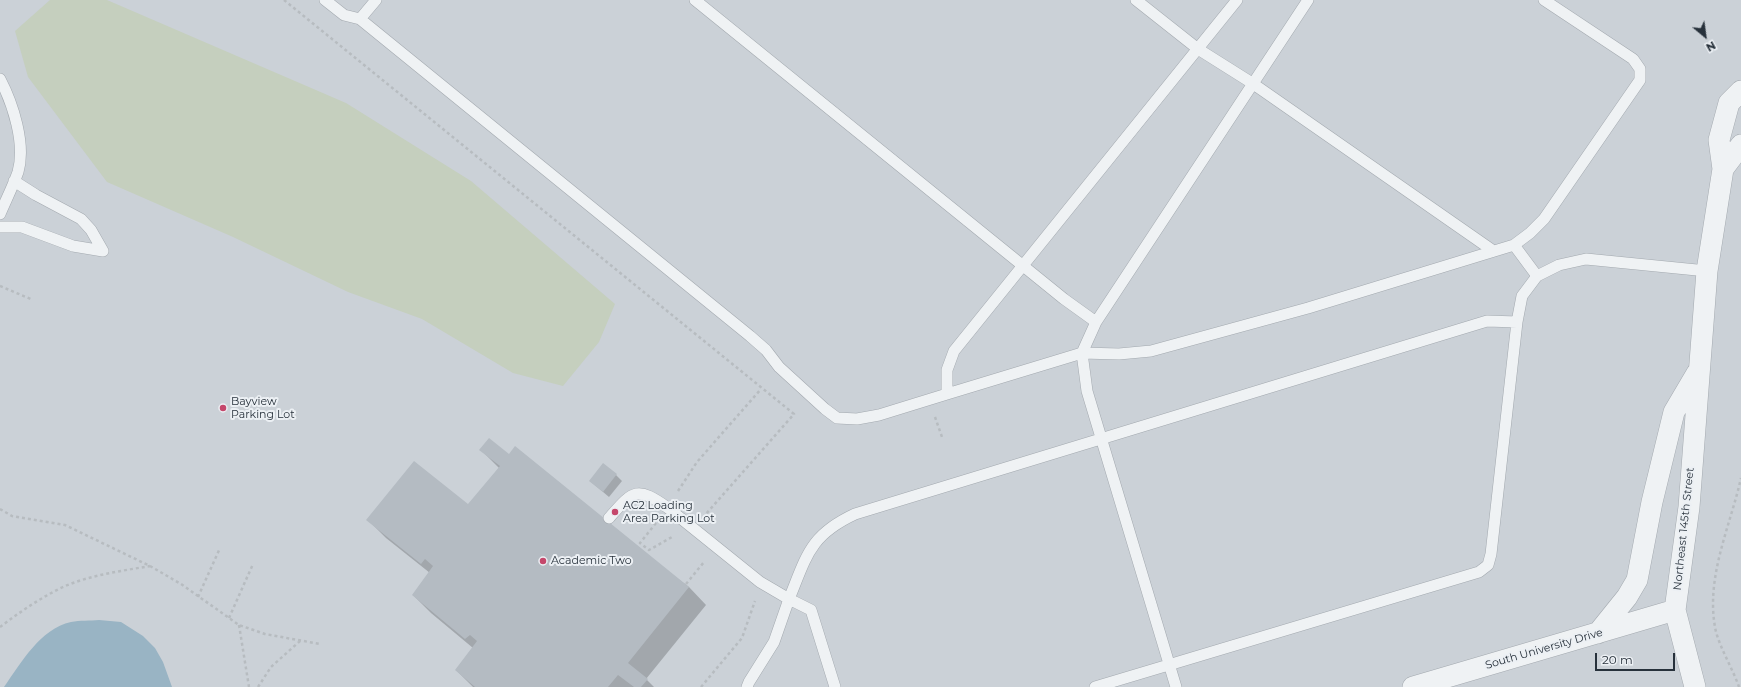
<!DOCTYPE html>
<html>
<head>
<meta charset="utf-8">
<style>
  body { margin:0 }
  #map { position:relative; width:1741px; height:687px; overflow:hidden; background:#dde1e6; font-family:Montserrat,sans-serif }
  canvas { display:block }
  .north { position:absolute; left:1685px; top:16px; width:40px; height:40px; -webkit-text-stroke:3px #ecf0f4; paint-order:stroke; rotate:151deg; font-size:11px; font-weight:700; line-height:16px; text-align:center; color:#27313b }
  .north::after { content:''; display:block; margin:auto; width:14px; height:18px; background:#27313b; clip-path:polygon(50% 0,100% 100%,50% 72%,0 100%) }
  .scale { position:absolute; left:1595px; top:653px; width:80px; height:18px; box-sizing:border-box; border:2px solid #27313b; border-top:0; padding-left:5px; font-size:12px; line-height:14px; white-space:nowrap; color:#27313b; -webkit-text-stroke:3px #ecf0f4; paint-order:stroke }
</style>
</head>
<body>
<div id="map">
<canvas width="1741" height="687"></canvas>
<div class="north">N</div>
<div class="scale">20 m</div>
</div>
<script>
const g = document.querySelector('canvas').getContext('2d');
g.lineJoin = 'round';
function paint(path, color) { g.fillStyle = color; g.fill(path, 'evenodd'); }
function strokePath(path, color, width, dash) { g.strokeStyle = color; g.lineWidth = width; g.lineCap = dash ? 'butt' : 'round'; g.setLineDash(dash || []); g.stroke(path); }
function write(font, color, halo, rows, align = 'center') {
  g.font = font + ' Montserrat,sans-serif'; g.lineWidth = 4; g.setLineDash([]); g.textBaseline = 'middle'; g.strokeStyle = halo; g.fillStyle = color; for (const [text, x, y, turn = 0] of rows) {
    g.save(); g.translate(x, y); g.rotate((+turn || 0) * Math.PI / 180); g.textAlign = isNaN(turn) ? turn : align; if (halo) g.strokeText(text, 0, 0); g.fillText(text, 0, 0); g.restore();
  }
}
const built = new Path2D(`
  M0,0H1741V687H0Z`);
const green = new Path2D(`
  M50,0H107L346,103L471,181L615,304L599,342L563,386L513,373L422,319L348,292L233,237L107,182L28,77L15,31Z`);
const water = new Path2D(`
  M99,620L121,622L143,636L155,648L163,662L172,687H4C21,663 40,629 71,622C80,620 90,621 99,620Z`);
const shadow = new Path2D(`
  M481,450L509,456L689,587L706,605L646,679L654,687H473L456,670L473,648L431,613L413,595L430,573L386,538L368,520L468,506L499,468Z
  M616,475L622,481L609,497L590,481Z`);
const building = new Path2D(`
  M489,438L509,454L515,446L689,587L628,663L648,679L641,687H634L618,675L608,687H475L455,670L477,641L470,635L465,639L412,595L433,566L425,559L421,564L366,520L414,461L468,504L500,466L479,450Z
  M603,463L617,474L603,492L589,481Z`);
const path = new Path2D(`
  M284,0L794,414L706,514
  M0,286L33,300
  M935,417L942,437
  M678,491L697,462L761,389
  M0,509L12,516L65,525L150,566L181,584L239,625L265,634L320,644
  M656,523L640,543L649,550L672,537
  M686,584L704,562
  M198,597L220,548
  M229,618L253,564
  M239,625L249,687
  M0,627C20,612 40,598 63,587C90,575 121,571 150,566
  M258,687L271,667L300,641
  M701,687L742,638L755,601
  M1739,687C1733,669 1718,645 1715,627C1706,576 1730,527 1741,478`);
const service = new Path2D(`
  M325,0L344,15L360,19
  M376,0L360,19L750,336L766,350L779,367L825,409L837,418L857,419L879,415L947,394V370L954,351L1237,0
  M695,0L1064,299L1096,322
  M1136,0L1198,49L1252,83L1492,250
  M0,79C13,104 26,144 18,172C13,186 6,200 0,214
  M14,181L36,195L81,219L91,230L103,251
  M0,227H22L73,246L103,251
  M1514,245L1537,276
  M947,394L1082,353L1096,322L1308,0
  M609,518C633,491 636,485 668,508L760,582L789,599L774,642L749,682L747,687
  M835,687L811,610L789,599C807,555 810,535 855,514L1487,321L1517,322
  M1095,687L1479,572L1488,565L1491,554L1517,322L1522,296L1537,276L1559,265L1586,259L1707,271
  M1176,687L1087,391L1082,353L1119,354L1151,351L1308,308L1514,245L1530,233L1544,219L1640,80V69L1633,59L1544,0`);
const minor = new Path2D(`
  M1723,169L1741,145
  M1598,633L1627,597L1637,580L1652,502L1674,412L1697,373
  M1413,687L1675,610
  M1695,687L1675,610L1689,507L1707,271L1723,169L1719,140L1729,103L1741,91`);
const markers = [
  [223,408,4,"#c5476b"],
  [615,512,4,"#c5476b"],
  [543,561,4,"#c5476b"]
];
const poiNames = [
  ["Bayview",231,402],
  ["Parking Lot",231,415],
  ["AC2 Loading",623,506],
  ["Area Parking Lot",623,519],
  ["Academic Two",551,561]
];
const streetNames = [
  ["Northeast 145th Street",1684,529,-84],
  ["South University Drive",1544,649,-16]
];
paint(built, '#cbd1d7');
paint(green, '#c5cfbe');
paint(water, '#99b4c4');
paint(shadow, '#0003');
paint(building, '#b4bbc2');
strokePath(service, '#a3a9af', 12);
strokePath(minor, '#a3a9af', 22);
strokePath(path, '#b7bcc0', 2.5, [3, 3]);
strokePath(service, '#eff2f4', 11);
strokePath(minor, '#eff2f4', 21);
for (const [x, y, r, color] of markers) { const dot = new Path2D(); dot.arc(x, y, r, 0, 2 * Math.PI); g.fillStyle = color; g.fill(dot); strokePath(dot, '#ecf0f4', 1.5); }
write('11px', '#27313b', '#ecf0f4', poiNames, 'left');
write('11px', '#27313b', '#ecf0f4', streetNames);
</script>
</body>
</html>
